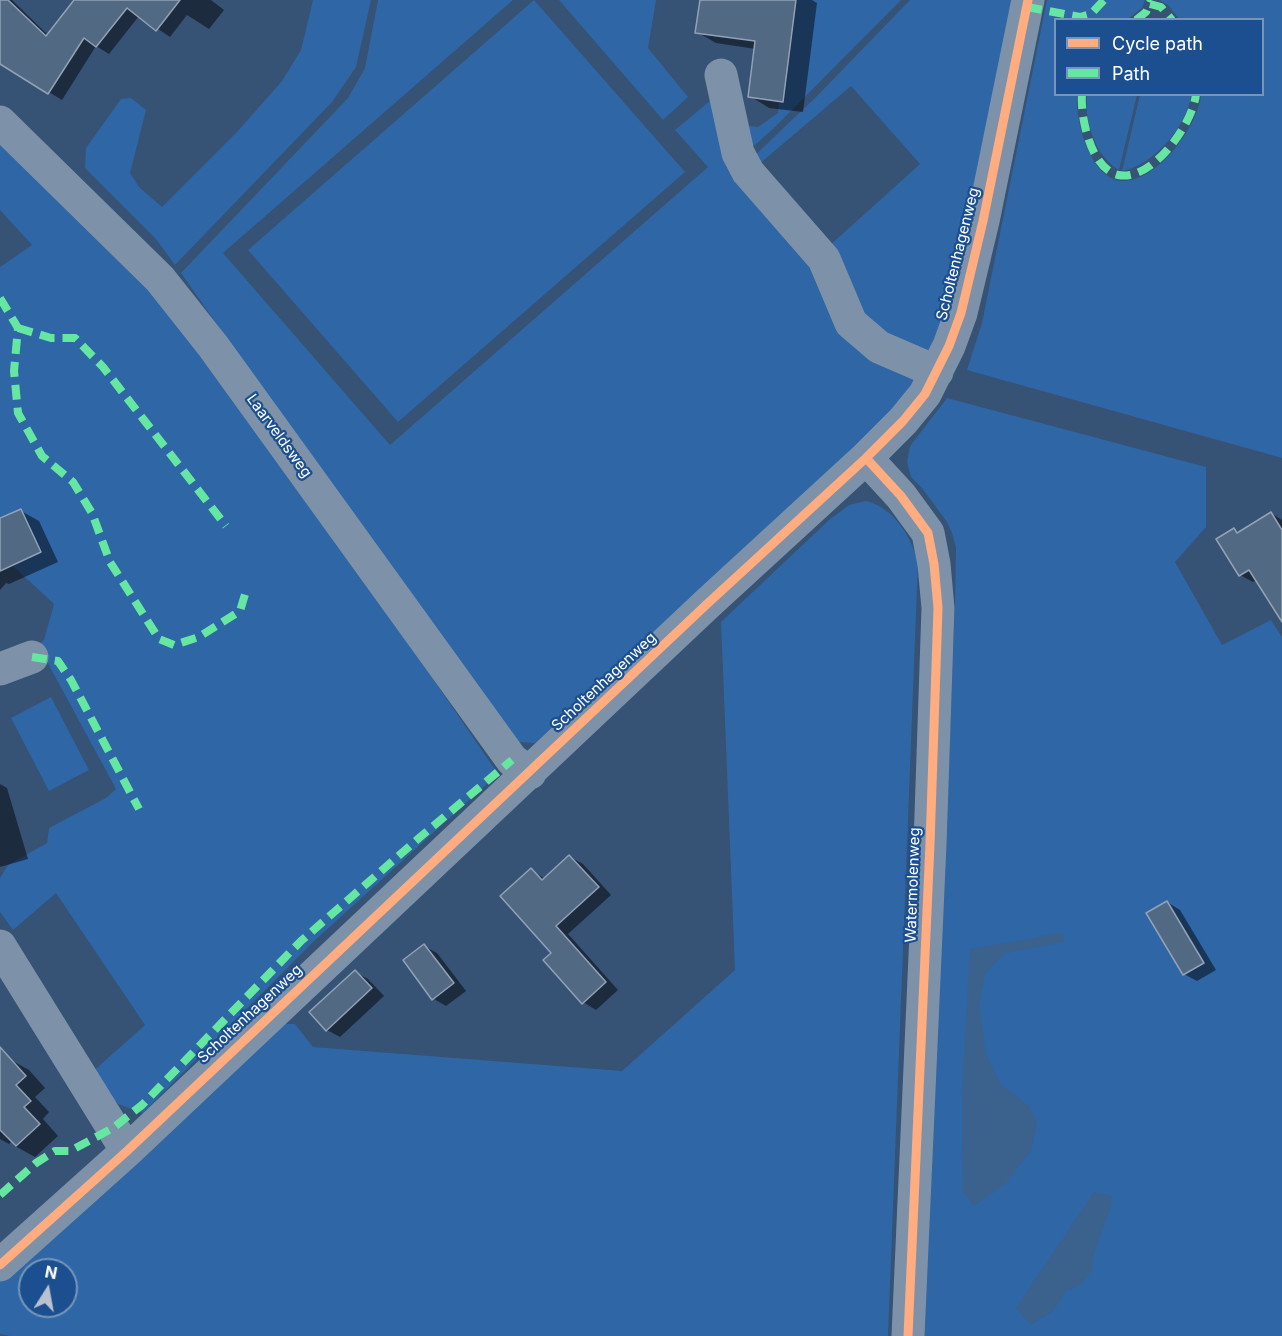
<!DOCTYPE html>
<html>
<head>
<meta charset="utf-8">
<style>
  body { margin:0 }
  #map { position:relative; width:1282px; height:1336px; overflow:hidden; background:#365274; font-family:Inter,sans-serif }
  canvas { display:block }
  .legend { position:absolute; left:1054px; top:18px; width:210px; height:78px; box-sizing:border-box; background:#1b4f8f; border:2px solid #7695bc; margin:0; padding:8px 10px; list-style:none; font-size:18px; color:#fff }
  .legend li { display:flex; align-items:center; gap:12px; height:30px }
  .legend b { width:30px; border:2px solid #7695bc }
  .north { position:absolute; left:18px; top:1258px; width:60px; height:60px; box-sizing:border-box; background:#1b4f8f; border:2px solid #7695bc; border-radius:50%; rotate:11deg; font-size:16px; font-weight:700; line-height:24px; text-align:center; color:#fff }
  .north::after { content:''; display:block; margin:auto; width:21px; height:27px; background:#b9c2ce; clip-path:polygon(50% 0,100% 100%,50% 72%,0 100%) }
</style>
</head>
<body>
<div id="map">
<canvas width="1282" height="1336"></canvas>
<ul class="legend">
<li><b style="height:8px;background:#ffac80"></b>Cycle path</li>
<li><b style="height:8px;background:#66e7a1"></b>Path</li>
</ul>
<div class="north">N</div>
</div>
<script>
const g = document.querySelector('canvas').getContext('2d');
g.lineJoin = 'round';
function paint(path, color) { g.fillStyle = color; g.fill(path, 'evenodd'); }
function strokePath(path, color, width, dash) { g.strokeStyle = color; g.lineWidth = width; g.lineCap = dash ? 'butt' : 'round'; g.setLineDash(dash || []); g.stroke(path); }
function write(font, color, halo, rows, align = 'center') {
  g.font = font + ' Inter,sans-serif'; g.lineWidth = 4.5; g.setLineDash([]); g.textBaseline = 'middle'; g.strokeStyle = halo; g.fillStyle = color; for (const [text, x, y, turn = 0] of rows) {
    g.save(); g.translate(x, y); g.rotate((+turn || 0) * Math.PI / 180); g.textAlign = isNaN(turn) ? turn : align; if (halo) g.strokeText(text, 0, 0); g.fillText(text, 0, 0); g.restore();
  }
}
const green = new Path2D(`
  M313,0H371L356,67L332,102L175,265L156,239L85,168L86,148L121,99L131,98L146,110L130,173L139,187L162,207L237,132L282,81L301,50Z
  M378,0H513L223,253L390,445L708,167L675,130L717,95L727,150L908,370L917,384L858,454L535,743L517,742L319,470L181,273L348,98L365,68Z
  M534,0L685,172L398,422L248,250Z
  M559,0H656L648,48L688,97L663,120Z
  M797,0H901L775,127L755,145L749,147L743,125L758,127L778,113L779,102H784Z
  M910,0H1019L936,349L927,353L866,326L828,247L920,164L851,86L757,166L752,158L816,97Z
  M1047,0H1145L1142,8L1128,19L1056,20V94L1077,95C1075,120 1090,180 1123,181C1158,181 1198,126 1201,95L1262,94V20L1179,19L1168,5L1159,0H1282V458L967,370L982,323Z
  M1087,95H1137L1119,170C1095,156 1084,121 1087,95Z
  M1140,95H1191C1188,125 1153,166 1122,171Z
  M0,132L129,258L412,648L498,774L313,942L143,1113L118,1104L90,1074L145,1025L56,893L13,930L0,912V878L8,865L47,843L49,828L106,798L116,789L38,645L44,640L54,604L0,554V267L32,245L0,210Z
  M947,398L1206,467V527L1175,562L1222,645L1271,620L1282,637V1336H893L949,762L955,602L956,548L952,533L947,522L922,488L911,477L907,462L910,446Z
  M866,501C893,507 911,536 918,562L888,1336H10L0,1334V1281L275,1024H295L313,1047L622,1071L735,970L721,622L829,520L849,505ZM30,1270H66V1306H30Z
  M51,697L89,770L49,791L11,718Z`);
const water = new Path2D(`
  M1054,933L1064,934V942L1005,953L985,974L979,1003L986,1054L1001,1085L1029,1106L1037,1123L1031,1151L1005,1184L974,1206L963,1192L962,1144V1095L970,949L1030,939Z
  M1094,1192L1112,1196L1111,1205L1094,1254L1092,1271L1079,1286L1066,1291L1053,1311L1031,1325L1016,1308Z`);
const shadow = new Path2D(`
  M0,0H12L48,35L75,0H211L224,10L209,29L187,15L170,37L139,16L109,54L96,46L62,100L11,69L0,38Z
  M701,0H812L817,3L803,112L769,108L750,96L756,49L716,43L697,32Z
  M21,511L39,521L58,562L9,584L6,583L0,590V520Z
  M1271,513L1282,520V619L1257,580L1253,582L1240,575L1234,529L1240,533Z
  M0,784L7,788L28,859L0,867Z
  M570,857L583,864L611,895L568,934L618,990L596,1010L583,1002L554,953L531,870L545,879Z
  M1167,902L1180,910L1216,970L1197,981L1184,974Z
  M424,946L437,953L466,991L446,1006L434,999Z
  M355,972L368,979L384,996L340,1037L327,1030Z
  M9,1059L29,1070L45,1088L35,1097L49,1112L43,1119L58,1136L35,1157L15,1146L11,1142L9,1144L0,1139V1068Z`);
const building = new Path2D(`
  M0,0H8L46,36L74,0H180L156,31L127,8L96,47L84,38L48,94L0,64Z
  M700,0H796L783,102L748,97L755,41L695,33Z
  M21,509L41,552L0,571V518Z
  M1271,512L1282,530V622L1249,570L1239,576L1216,539L1234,528L1237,533Z
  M569,855L599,887L556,926L606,982L582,1004L543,960L551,953L500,896L531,868L542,880Z
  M1167,901L1204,963L1183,975L1146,913Z
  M424,944L454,983L432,1000L403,960Z
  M355,970L372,988L326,1031L309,1012Z
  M0,1047L26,1076L16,1085L31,1101L24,1107L40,1124L16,1146L0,1130Z`);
const minor = new Path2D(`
  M721,75L738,153L748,172L824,259L851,323L879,347L937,372
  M0,122L160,279L213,346L512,760L530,773
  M866,458L901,496L928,533L934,564L938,608L930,844L908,1336
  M0,669L32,657
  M0,946L127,1151
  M0,1265L127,1151L707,604L866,458L903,421L925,394L949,346L961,313L983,221L1028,0`);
const quiet = new Path2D(`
  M1150,4L1161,7L1172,20
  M1027,7L1080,17L1091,14L1104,0
  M1136,20L1146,12L1151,0
  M1082,94C1080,117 1091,169 1118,175C1152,182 1193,124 1196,94
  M0,298L18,328L14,371L18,413L42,456L73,482L92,513L110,562L159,639L174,645L199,637L240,611L246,591
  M18,328L51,338H75L103,367L226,526
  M32,657L58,661L71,680L139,809
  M0,1195L36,1163L55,1151H70L113,1128L142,1105L301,941L419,838L512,760`);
const cycleway = new Path2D(`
  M866,458L901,496L928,533L934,564L938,608L930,844L908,1336
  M0,1265L127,1151L707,604L866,458L903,421L925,394L949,346L961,313L983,221L1028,0`);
const streetNames = [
  ["Scholtenhagenweg",958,254,-76],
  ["Laarveldsweg",279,436,54],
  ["Scholtenhagenweg",604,682,-43],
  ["Watermolenweg",913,885,-88],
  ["Scholtenhagenweg",250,1014,-43]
];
paint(green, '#2f66a5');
paint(water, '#3b618d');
paint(shadow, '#0007');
paint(building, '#526984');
strokePath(building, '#92a2b6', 1.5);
strokePath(minor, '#7d92a8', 33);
strokePath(quiet, '#66e7a1', 8, [15, 8]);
strokePath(cycleway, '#ffac80', 9);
write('15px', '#fff', '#1b4f8f', streetNames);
</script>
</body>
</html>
